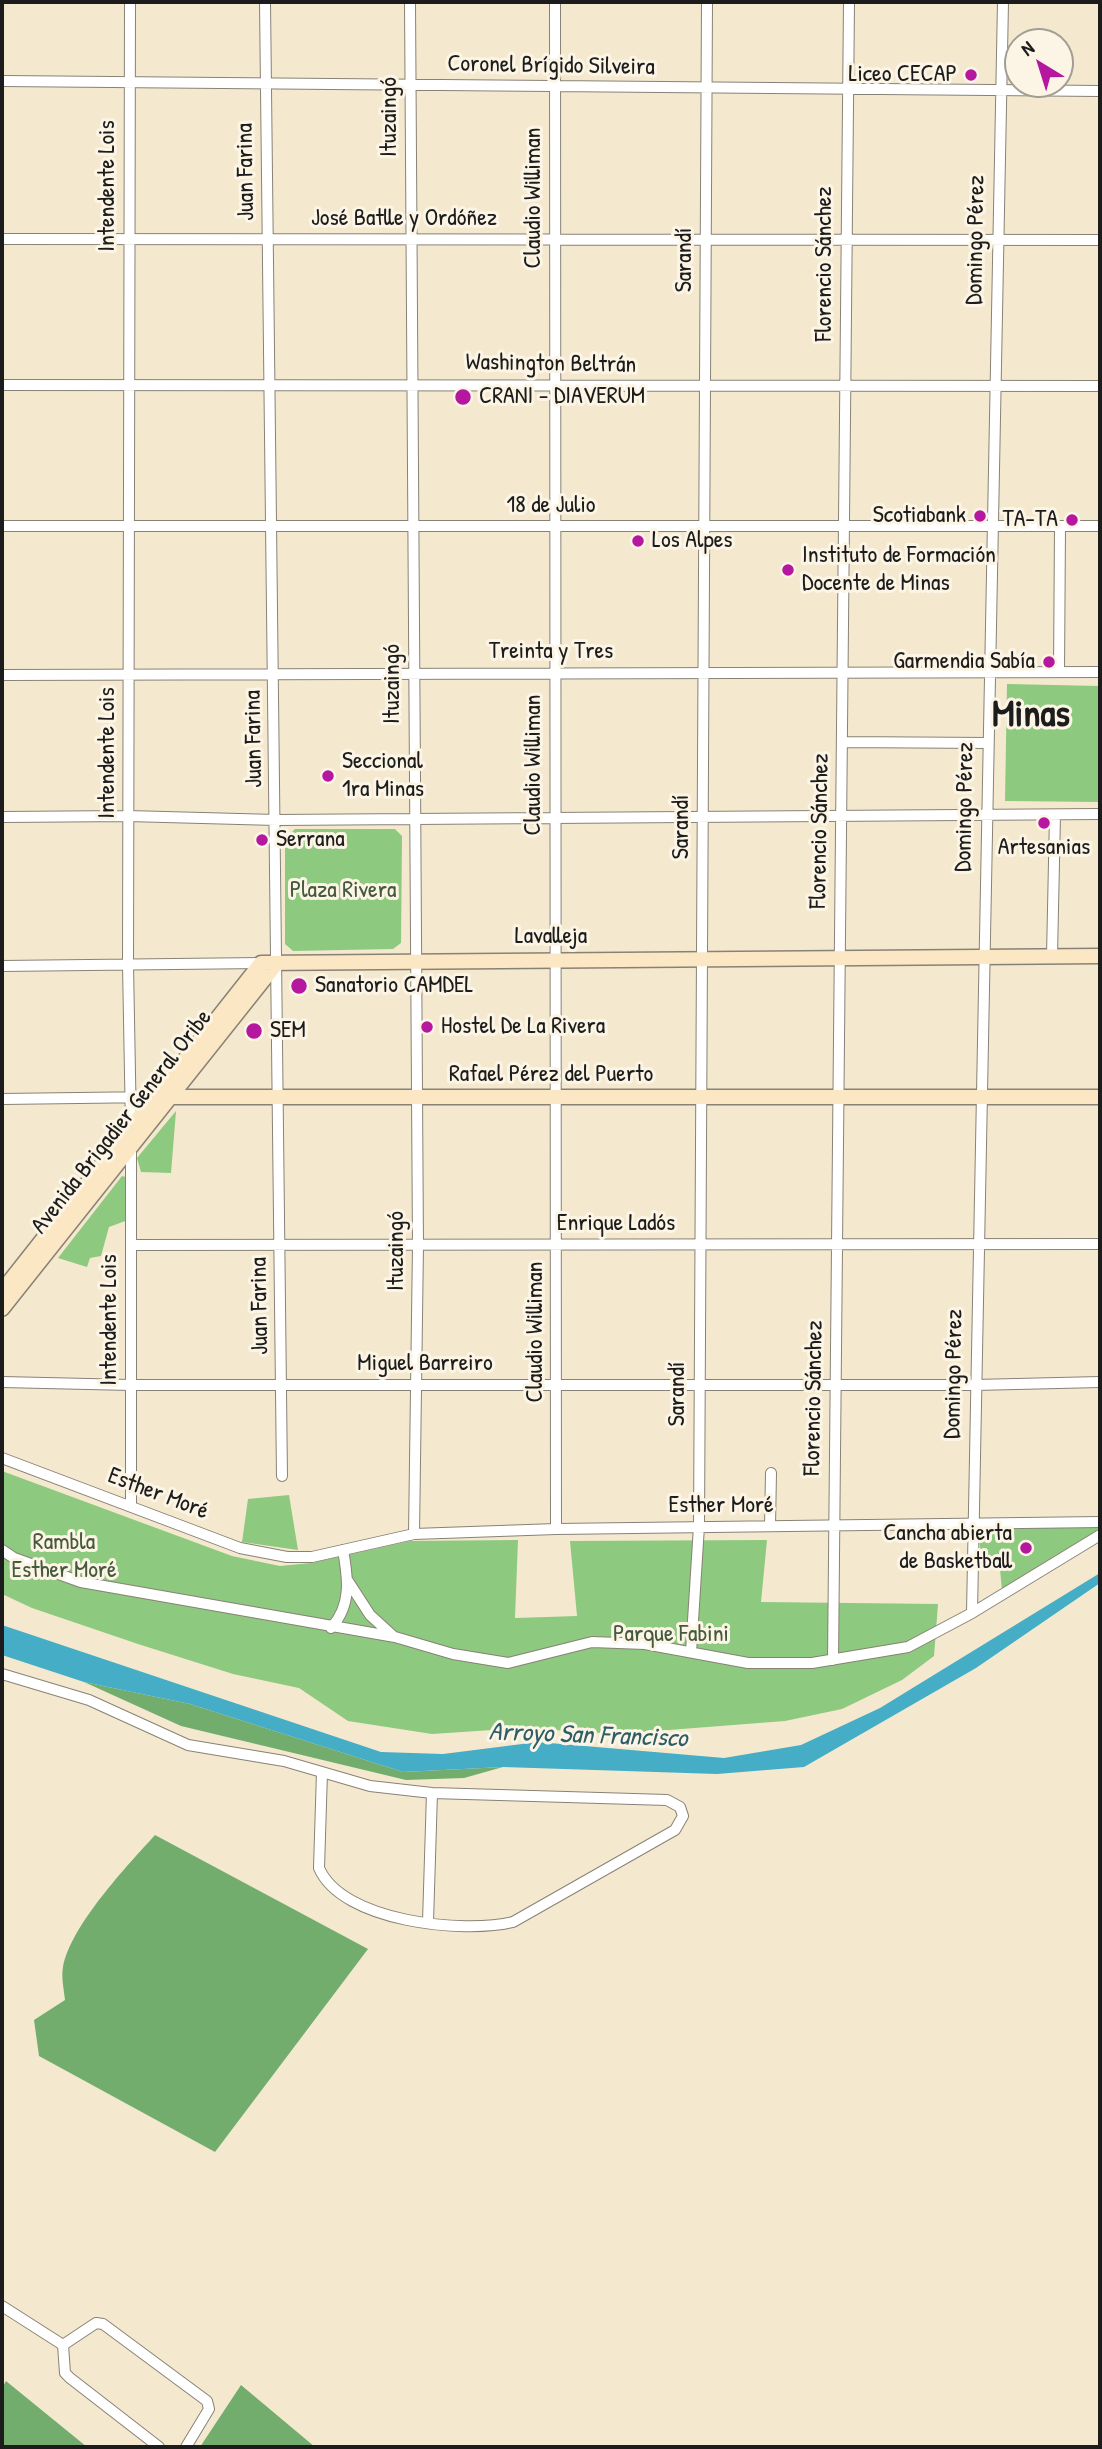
<!DOCTYPE html>
<html>
<head>
<meta charset="utf-8">
<style>
  body { margin:0 }
  #map { position:relative; width:1102px; height:2449px; overflow:hidden; background:#f4e9cf; font-family:"Patrick Hand",sans-serif }
  canvas { display:block }
  .frame { position:absolute; inset:0; border:4px solid #1c1c1c; pointer-events:none }
  .north { position:absolute; left:1004px; top:28px; width:70px; height:70px; box-sizing:border-box; background:#fcf5e5; border:2px solid #a29e95; border-radius:50%; rotate:322deg; font-size:19px; font-weight:700; line-height:28px; text-align:center; color:#1c1c1c }
  .north::after { content:''; display:block; margin:auto; width:24px; height:32px; background:#b5179e; clip-path:polygon(50% 0,100% 100%,50% 72%,0 100%) }
</style>
</head>
<body>
<div id="map">
<canvas width="1102" height="2449"></canvas>
<div class="frame"></div>
<div class="north">N</div>
</div>
<script>
const g = document.querySelector('canvas').getContext('2d');
g.lineJoin = 'round';
function paint(path, color) { g.fillStyle = color; g.fill(path, 'evenodd'); }
function strokePath(path, color, width, dash) { g.strokeStyle = color; g.lineWidth = width; g.lineCap = dash ? 'butt' : 'round'; g.setLineDash(dash || []); g.stroke(path); }
function write(font, color, halo, rows, align = 'center') {
  g.font = font + ' "Patrick Hand",sans-serif'; g.lineWidth = 6; g.setLineDash([]); g.textBaseline = 'middle'; g.strokeStyle = halo; g.fillStyle = color; for (const [text, x, y, turn = 0] of rows) {
    g.save(); g.translate(x, y); g.rotate((+turn || 0) * Math.PI / 180); g.textAlign = isNaN(turn) ? turn : align; if (halo) g.strokeText(text, 0, 0); g.fillText(text, 0, 0); g.restore();
  }
}
const green = new Path2D(`
  M1007,684L1100,686V802L1005,801Z
  M295,829H395L402,836L401,943L393,949L293,951L285,944V839Z
  M176,1111L171,1173L141,1172L137,1158Z
  M122,1176L129,1178L128,1220L109,1227L101,1256L90,1258L87,1267L58,1258Z
  M2,1471L232,1556L280,1566L311,1563L410,1541L518,1540L515,1618L577,1616L570,1541L767,1540L761,1602L938,1604L934,1656L902,1680L842,1709L785,1721L617,1734L522,1728L432,1734L348,1721L299,1688L233,1674L138,1644L32,1608L2,1594Z
  M289,1495L298,1550L242,1542L248,1499Z
  M1100,1527L1091,1536L1002,1590L999,1559L981,1560L979,1532L987,1529Z`);
const forest = new Path2D(`
  M84,1682L190,1704L403,1772L503,1767L464,1778L406,1780L181,1726Z
  M155,1835L368,1949L215,2152L39,2056L34,2020L65,2000C64,1990 61,1977 63,1967C71,1925 127,1866 155,1835Z
  M6,2381L87,2447H2V2388Z
  M241,2385L315,2447H200Z`);
const water = new Path2D(`
  M1100,1573V1583L976,1668L804,1767L717,1774L503,1767L403,1772L190,1704L84,1682L2,1655V1625L381,1752L443,1754L538,1742L724,1758L801,1745L880,1708Z`);
const street = new Path2D(`
  M130,2L128,965L131,1128
  M265,2L282,1476
  M410,2L418,1245L414,1534
  M555,2L556,1529
  M2,81L1100,91
  M2,239L1100,240
  M2,385L1100,386
  M2,526H1100
  M1059,672L1060,528
  M2,675L1100,672
  M842,742L988,743
  M2,817L128,816L276,820L1100,814
  M1052,956L1055,815
  M2,966L261,963
  M2,1099L154,1097
  M131,1147V1505
  M131,1245L1100,1244
  M2,1382L131,1385H975L1100,1382
  M2,1458L240,1548L287,1557H312L414,1534L556,1529L1100,1522
  M770,1526L771,1473
  M2,1550L14,1558L81,1582L395,1637L453,1654L508,1663L592,1642L645,1644L748,1663H812L908,1647L972,1613L1100,1535
  M348,1581L370,1615L393,1636
  M972,1613L1003,2
  M331,1628C352,1605 348,1578 343,1550
  M691,1652L699,1526L707,2
  M833,1660L849,2
  M2,1674L89,1700L188,1745L284,1761L370,1786L432,1793L667,1800L680,1807L683,1816L675,1830L513,1922C464,1934 342,1922 319,1868L322,1772
  M428,1922L432,1793
  M2,2306L63,2345L65,2373L70,2378L159,2447
  M63,2345L96,2323L103,2324L207,2401L209,2409L186,2447`);
const secondary = new Path2D(`
  M154,1097H1100
  M2,1291L261,963L1100,956
  M2,1309L277,963`);
const markers = [
  [971,75,7,"#b5179e"],
  [463,397,9,"#b5179e"],
  [980,516,7,"#b5179e"],
  [1072,520,7,"#b5179e"],
  [638,541,7,"#b5179e"],
  [788,570,7,"#b5179e"],
  [1049,662,7,"#b5179e"],
  [328,776,7,"#b5179e"],
  [1044,823,7,"#b5179e"],
  [262,840,7,"#b5179e"],
  [299,986,9,"#b5179e"],
  [427,1027,7,"#b5179e"],
  [254,1031,9,"#b5179e"],
  [1026,1548,7,"#b5179e"]
];
const streetNames = [
  ["Coronel Brígido Silveira",551,66,1],
  ["Ituzaingó",390,117,-90],
  ["Juan Farina",246,172,-91],
  ["Intendente Lois",108,186,-90],
  ["Claudio Williman",534,198,-90],
  ["José Batlle y Ordóñez",404,219],
  ["Domingo Pérez",976,240,-89],
  ["Sarandí",685,260,-90],
  ["Florencio Sánchez",825,264,-90],
  ["Washington Beltrán",551,364,1],
  ["18 de Julio",551,506],
  ["Treinta y Tres",551,652],
  ["Ituzaingó",393,684,-90],
  ["Juan Farina",254,739,-91],
  ["Intendente Lois",108,753,-90],
  ["Claudio Williman",534,765,-90],
  ["Domingo Pérez",965,807,-89],
  ["Sarandí",682,827,-90],
  ["Florencio Sánchez",820,831,-89],
  ["Lavalleja",551,937],
  ["Rafael Pérez del Puerto",551,1075],
  ["Avenida Brigadier General Oribe",122,1122,-52],
  ["Enrique Ladós",616,1224],
  ["Ituzaingó",397,1251,-90],
  ["Juan Farina",260,1306,-91],
  ["Intendente Lois",110,1320,-90],
  ["Claudio Williman",536,1332,-90],
  ["Miguel Barreiro",425,1364],
  ["Domingo Pérez",954,1374,-89],
  ["Sarandí",678,1394,-90],
  ["Florencio Sánchez",814,1398,-89],
  ["Esther Moré",158,1494,21],
  ["Esther Moré",721,1506]
];
const poiNames = [
  ["Liceo CECAP",957,75,"right"],
  ["CRANI - DIAVERUM",479,397],
  ["Scotiabank",966,516,"right"],
  ["TA-TA",1058,520,"right"],
  ["Los Alpes",652,541],
  ["Instituto de Formación",802,556],
  ["Docente de Minas",802,584],
  ["Garmendia Sabía",1035,662,"right"],
  ["Seccional",342,762],
  ["1ra Minas",342,790],
  ["Serrana",276,840],
  ["Artesanias",1044,848,"center"],
  ["Sanatorio CAMDEL",315,986],
  ["Hostel De La Rivera",441,1027],
  ["SEM",270,1031],
  ["Cancha abierta",1012,1534,"right"],
  ["de Basketball",1012,1562,"right"]
];
const parkNames = [
  ["Plaza Rivera",343,891],
  ["Rambla",64,1543],
  ["Esther Moré",64,1571],
  ["Parque Fabini",671,1635]
];
const waterNames = [
  ["Arroyo San Francisco",588,1736,2]
];
const townNames = [
  ["Minas",1031,716]
];
paint(green, '#8dc97e');
paint(forest, '#72ad6d');
paint(water, '#45adc5');
strokePath(street, '#888276', 12);
strokePath(secondary, '#888276', 17);
strokePath(street, '#fff', 10);
strokePath(secondary, '#fbe7c3', 14);
for (const [x, y, r, color] of markers) { const dot = new Path2D(); dot.arc(x, y, r, 0, 2 * Math.PI); g.fillStyle = color; g.fill(dot); strokePath(dot, '#fcf5e5', 2.5); }
write('24px', '#1c1c1c', '#fcf5e5', streetNames);
write('24px', '#1c1c1c', '#fcf5e5', poiNames, 'left');
write('24px', '#44593e', '#fcf5e5', parkNames);
write('italic 26px', '#2e5d68', '#fcf5e5', waterNames);
write('bold 38px', '#1c1c1c', '#fcf5e5', townNames);
</script>
</body>
</html>
